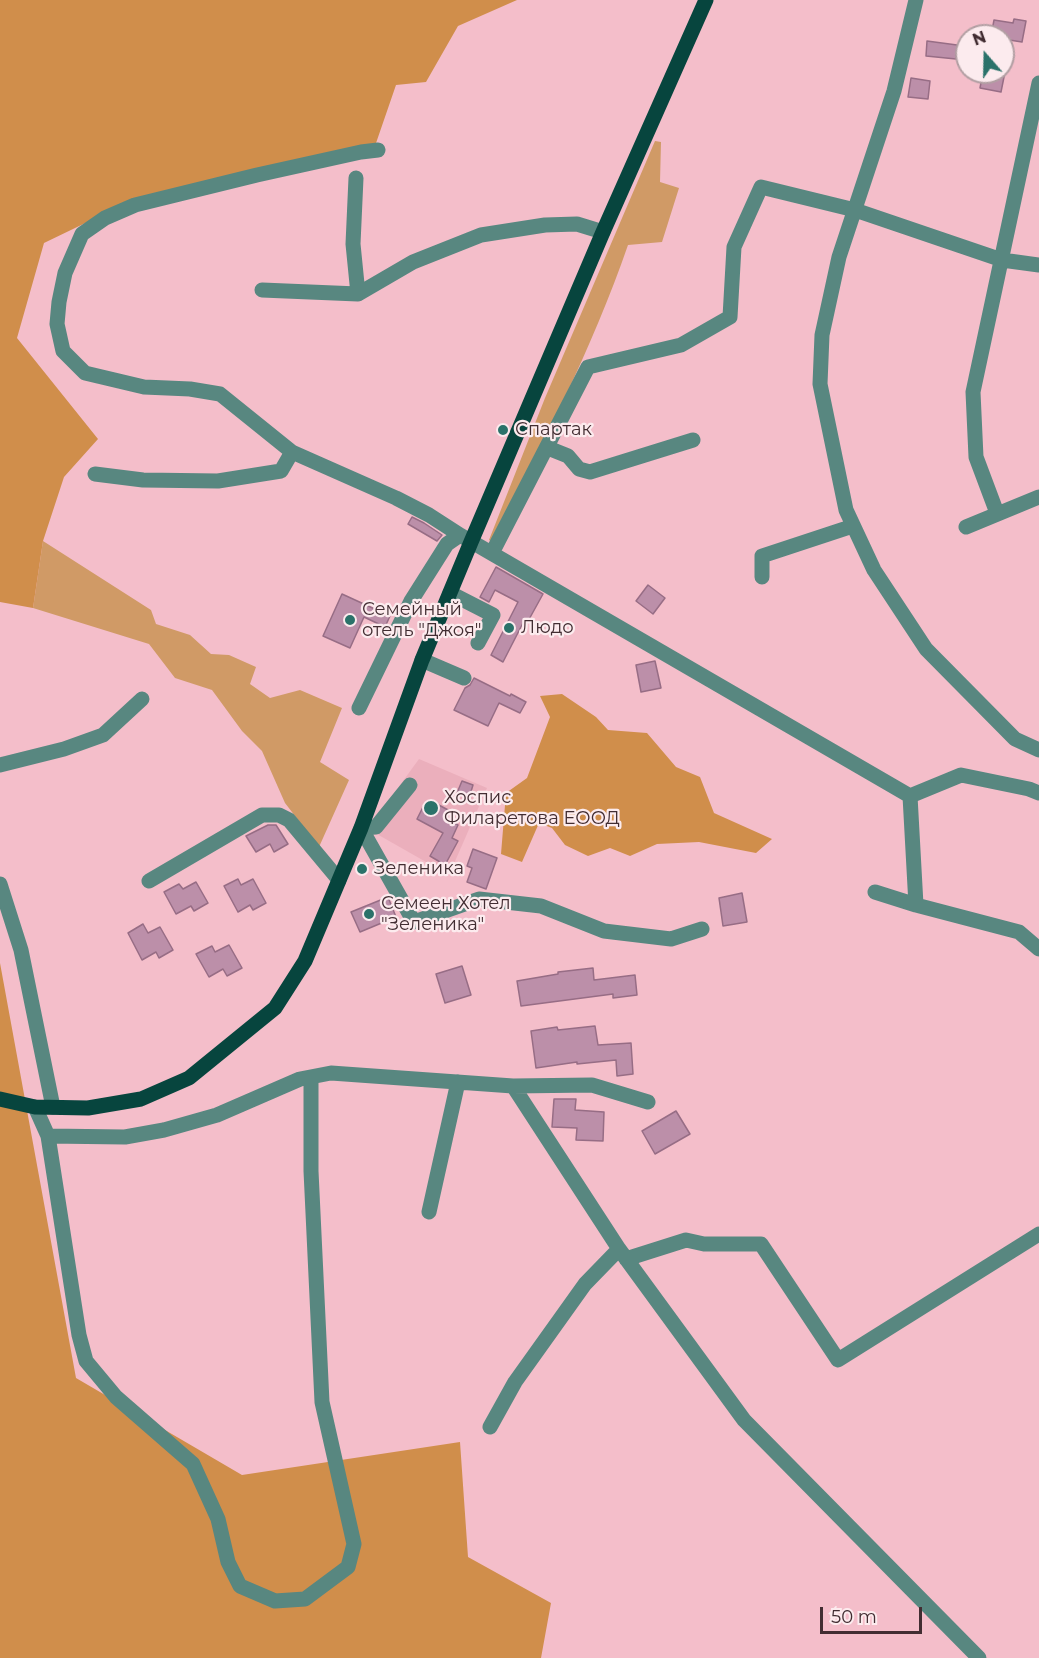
<!DOCTYPE html>
<html>
<head>
<meta charset="utf-8">
<style>
  body { margin:0 }
  #map { position:relative; width:1039px; height:1658px; overflow:hidden; background:#f4beca; font-family:Montserrat,sans-serif }
  canvas { display:block }
  .north { position:absolute; left:955px; top:24px; width:60px; height:60px; box-sizing:border-box; background:#fcebee; border:2px solid #b29fa3; border-radius:50%; rotate:340deg; font-size:16px; font-weight:700; line-height:24px; text-align:center; color:#422d32 }
  .north::after { content:''; display:block; margin:auto; width:21px; height:27px; background:#2b726a; clip-path:polygon(50% 0,100% 100%,50% 72%,0 100%) }
  .scale { position:absolute; left:820px; top:1607px; width:102px; height:27px; box-sizing:border-box; border:3px solid #422d32; border-top:0; padding-left:8px; font-size:18px; line-height:21px; white-space:nowrap; color:#422d32; -webkit-text-stroke:4px #fcebee; paint-order:stroke }
</style>
</head>
<body>
<div id="map">
<canvas width="1039" height="1658"></canvas>
<div class="north">N</div>
<div class="scale">50 m</div>
</div>
<script>
const g = document.querySelector('canvas').getContext('2d');
g.lineJoin = 'round';
function paint(path, color) { g.fillStyle = color; g.fill(path, 'evenodd'); }
function strokePath(path, color, width, dash) { g.strokeStyle = color; g.lineWidth = width; g.lineCap = dash ? 'butt' : 'round'; g.setLineDash(dash || []); g.stroke(path); }
function write(font, color, halo, rows, align = 'center') {
  g.font = font + ' Montserrat,sans-serif'; g.lineWidth = 4.5; g.setLineDash([]); g.textBaseline = 'middle'; g.strokeStyle = halo; g.fillStyle = color; for (const [text, x, y, turn = 0] of rows) {
    g.save(); g.translate(x, y); g.rotate((+turn || 0) * Math.PI / 180); g.textAlign = isNaN(turn) ? turn : align; if (halo) g.strokeText(text, 0, 0); g.fillText(text, 0, 0); g.restore();
  }
}
const built = new Path2D(`
  M419,759L487,788L449,875L368,829Z`);
const green = new Path2D(`
  M655,141L661,142L660,182L679,188L662,242L628,245C592,349 542,445 494,543L489,540L545,398Z
  M43,541L151,610L156,624L190,635L211,654L229,655L256,667L250,684L270,698L300,690L342,708L320,762L349,780L319,847L285,803L262,751L242,731L212,690L175,678L149,644L33,608Z`);
const forest = new Path2D(`
  M0,0H517L458,26L426,82L396,85L375,146L131,201L44,243L17,338L98,439L64,477L43,541L33,608L0,602Z
  M562,694L596,717L608,730L647,733L676,767L700,777L714,813L772,839L756,853L699,842L657,844L630,856L610,848L588,856L565,845L552,828L539,823L522,862L501,854L506,793L527,778L550,717L540,696Z
  M0,963L76,1378L242,1475L460,1442L468,1557L551,1603L541,1658H0Z`);
const building = new Path2D(`
  M1014,19L1026,21L1022,42L1003,39V36H991L994,20L1013,23Z
  M927,41L957,45L956,59L926,56Z
  M983,72H1005L1001,92L980,88Z
  M911,78L930,81L928,99L908,97Z
  M412,517L424,523L442,535L437,541L408,524Z
  M496,567L543,594L527,623L524,621L503,662L491,655L518,602L495,590L489,602L480,597Z
  M648,585L665,598L653,614L636,601Z
  M342,594L390,616L385,627L364,617L350,648L323,636Z
  M655,661L661,688L641,692L636,665Z
  M474,678L510,696L511,694L526,702L520,713L499,703L488,726L454,710L465,688L470,685Z
  M462,781L473,785L469,798L457,793Z
  M435,803L450,811L446,818L458,825L452,838L458,841L445,865L430,856L443,833L417,819L423,807L430,812Z
  M268,825H276L288,844L274,852L270,844L256,852L246,836Z
  M473,849L497,858L486,889L467,882L472,868L467,866Z
  M238,879L241,885L253,879L266,903L253,910L250,905L238,912L224,886Z
  M196,882L208,903L194,911L191,906L176,914L164,892L179,884L183,889Z
  M742,893L747,922L723,926L719,898Z
  M388,897L396,917L360,932L351,912Z
  M143,924L148,933L160,927L173,950L159,958L156,952L142,960L128,933Z
  M229,945L242,968L227,976L223,969L209,977L196,954L212,946L215,952Z
  M462,966L471,995L445,1003L436,974Z
  M593,968L594,980L635,975L637,995L613,998V994L521,1006L517,981L558,974V972Z
  M595,1026L598,1045L631,1043L633,1074L617,1076L616,1060L577,1064V1062L536,1068L531,1031L557,1027L558,1030Z
  M554,1099H576L575,1110L604,1112L603,1141L576,1140L577,1128L552,1127Z
  M676,1111L690,1134L655,1154L642,1131Z`);
const minor = new Path2D(`
  M916,0L894,91L839,257L822,335L820,384L846,510L874,570L926,649L1015,739L1039,750
  M378,150L361,152L257,175L135,205L105,218L82,234L65,273L59,302L57,324L63,351L85,373L144,387L190,389L220,394L292,452L396,498L429,515L460,535
  M356,178L353,244L358,294
  M262,290L358,294L413,262L481,235L545,225L577,224L603,232
  M548,448L568,456L579,469L590,472L693,440
  M95,474L143,480L218,481L281,471L292,452
  M997,513L976,457L973,392L1039,83
  M966,527L1039,497
  M492,553L588,367L681,345L730,317L734,247L761,187L855,210L1002,260L1039,265
  M762,577V556L853,526
  M450,593L493,615L478,643
  M422,660L464,678
  M359,708L411,601L447,544L460,535L910,796L961,775L1029,789L1039,793
  M0,765L64,749L103,735L142,699
  M410,785L376,827L361,828L414,922L479,899L541,906L604,931L671,939L702,929
  M910,796L916,905
  M149,881L262,815H279L289,820L339,880
  M0,884L21,950L53,1107
  M875,892L916,905L1019,932L1039,949
  M513,1086L592,1085L648,1102
  M35,1107L48,1136L125,1137L164,1130L217,1115L300,1079L331,1073L513,1086L619,1249L744,1420L979,1658
  M48,1136L79,1335L86,1361L116,1397L193,1464L218,1519L228,1562L240,1586L275,1601L305,1599L348,1567L354,1544L322,1402L311,1171V1077
  M429,1212L458,1082
  M626,1259L686,1240L704,1244H761L838,1360L1039,1234
  M490,1427L515,1382L585,1284L619,1249`);
const major = new Path2D(`
  M0,1099L35,1107L88,1108L141,1099L189,1078L275,1008L305,961L361,828L422,660L471,542L603,232L706,0`);
const markers = [
  [503,430,6,"#2b726a"],
  [350,620,6,"#2b726a"],
  [509,628,6,"#2b726a"],
  [431,808,8,"#2b726a"],
  [362,869,6,"#2b726a"],
  [369,914,6,"#2b726a"]
];
const poiNames = [
  ["Спартак",515,430],
  ["Семейный",362,610],
  ["отель \"Джоя\"",362,631],
  ["Людо",521,628],
  ["Хоспис",444,798],
  ["Филаретова ЕООД",444,819],
  ["Зеленика",374,869],
  ["Семеен Хотел",381,904],
  ["\"Зеленика\"",381,925]
];
paint(built, '#ebafbc');
paint(green, '#d09a66');
paint(forest, '#d08e4b');
paint(building, '#bc8fa9');
strokePath(building, '#976d85', 1.5);
strokePath(minor, '#588780', 15);
strokePath(major, '#07453e', 15);
for (const [x, y, r, color] of markers) { const dot = new Path2D(); dot.arc(x, y, r, 0, 2 * Math.PI); g.fillStyle = color; g.fill(dot); strokePath(dot, '#fcebee', 2); }
write('18px', '#422d32', '#fcebee', poiNames, 'left');
</script>
</body>
</html>
